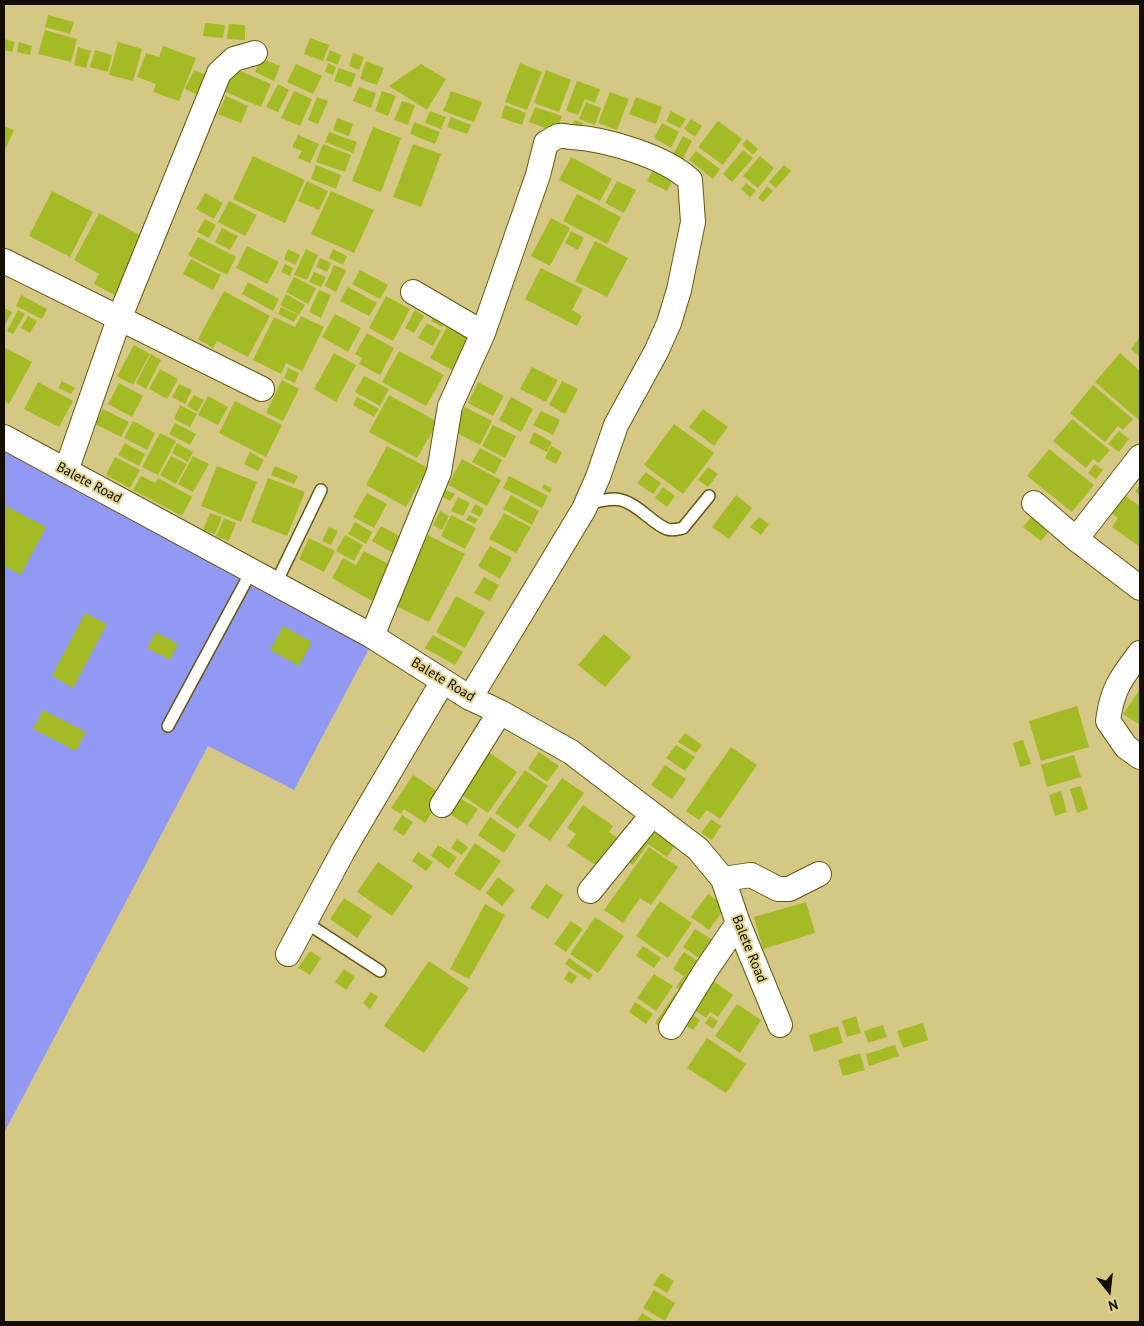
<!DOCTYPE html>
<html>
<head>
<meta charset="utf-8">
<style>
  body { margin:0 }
  #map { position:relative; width:1144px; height:1326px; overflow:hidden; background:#d5c885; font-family:"PT Sans",sans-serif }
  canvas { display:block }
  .frame { position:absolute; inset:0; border:5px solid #130e00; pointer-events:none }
  .north { position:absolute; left:1084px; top:1266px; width:50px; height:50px; -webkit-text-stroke:4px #e2d591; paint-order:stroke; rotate:164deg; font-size:14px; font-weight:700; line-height:20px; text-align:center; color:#130e00 }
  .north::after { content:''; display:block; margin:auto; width:18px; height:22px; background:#130e00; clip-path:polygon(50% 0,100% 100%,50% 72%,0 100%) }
</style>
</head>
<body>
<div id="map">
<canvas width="1144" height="1326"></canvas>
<div class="frame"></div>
<div class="north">N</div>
</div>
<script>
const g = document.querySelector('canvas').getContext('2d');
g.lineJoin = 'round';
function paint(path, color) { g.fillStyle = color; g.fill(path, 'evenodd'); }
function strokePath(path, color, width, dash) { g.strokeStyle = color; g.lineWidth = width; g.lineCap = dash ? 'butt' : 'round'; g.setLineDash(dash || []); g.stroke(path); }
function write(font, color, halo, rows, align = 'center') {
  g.font = font + ' "PT Sans",sans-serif'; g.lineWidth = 4; g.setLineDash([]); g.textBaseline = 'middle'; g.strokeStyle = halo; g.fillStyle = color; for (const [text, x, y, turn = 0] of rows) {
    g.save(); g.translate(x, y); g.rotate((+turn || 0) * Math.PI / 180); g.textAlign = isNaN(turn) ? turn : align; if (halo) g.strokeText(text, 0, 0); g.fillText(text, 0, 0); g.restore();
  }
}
const green = new Path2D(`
  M4,435L379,630L294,790L208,746L4,1133Z`);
const building = new Path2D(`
  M48,15L74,22L70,34L45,27Z
  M205,23L225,25L223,38L203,36Z
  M229,24L245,25V40L227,39Z
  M45,30L77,39L71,62L38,54Z
  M310,38L329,45L323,61L304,54Z
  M4,39L15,42L12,52L4,50Z
  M19,42L32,46L30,55L17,52Z
  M118,42L142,49L133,81L109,75Z
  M163,46L196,58L179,101L153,92L156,84L137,77L146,53L159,57Z
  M78,47L91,51L86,68L74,65Z
  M95,50L112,55L108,72L90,67Z
  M330,50L341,55L338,65L326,60Z
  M353,53L364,57L359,70L349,66Z
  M261,58L280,66L274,81L255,72Z
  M366,61L384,68L377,85L360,79Z
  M328,63L336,67L333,75L325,72Z
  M520,63L542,72L527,110L505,102Z
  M296,64L322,76L313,94L287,82Z
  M421,64L446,79L427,110L389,86Z
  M231,67L271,84L261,107L221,90Z
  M339,68L356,74L351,87L334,81Z
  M194,70L211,77L202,97L185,89Z
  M546,70L571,80L559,112L534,103Z
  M577,81L600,89L595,103L585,99L578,115L566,111Z
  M278,84L289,90L278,112L266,107Z
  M359,87L376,93L371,108L353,101Z
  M294,91L312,99L300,126L281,118Z
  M382,91L396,96L388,116L375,111Z
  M451,91L482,102L474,122L443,111Z
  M610,92L629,99L617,130L598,123Z
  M226,96L248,106L241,123L218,114Z
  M317,97L328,101L318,124L308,120Z
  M636,97L662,107L656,124L629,114Z
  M402,101L415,105L408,125L394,120Z
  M586,102L601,108L595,125L579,119Z
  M505,105L526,113L522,125L501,118Z
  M535,107L562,116L556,132L529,122Z
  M430,111L446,117L441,129L425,123Z
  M671,111L686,119L680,128L666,121Z
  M451,117L471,125L467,134L447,127Z
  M337,118L353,124L349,136L333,130Z
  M691,119L702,126L695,137L684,129Z
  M574,120L583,123L579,134L570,131Z
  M718,121L742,139L723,165L698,147Z
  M414,122L440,132L435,144L410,134Z
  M662,123L679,132L671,148L654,138Z
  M4,126L14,130L4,152Z
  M373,127L401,138L381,192L352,181Z
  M329,132L357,142L353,153L325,142Z
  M298,135L319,144L310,163L298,158L302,151L292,147Z
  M683,136L692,141L682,161L672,156Z
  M747,139L758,149L753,155L742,145Z
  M323,144L351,155L345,172L316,162Z
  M413,144L441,154L421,207L393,197Z
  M743,150L753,158L732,182L723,174Z
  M696,151L720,169L713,179L689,160Z
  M253,156L305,180L285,223L233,199Z
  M760,156L774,168L758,188L743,176Z
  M571,157L612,179L600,201L559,180Z
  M656,163L676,174L667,191L647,181Z
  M316,165L341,175L336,189L311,179Z
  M784,165L791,171L776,188L769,182Z
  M307,181L328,191L319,210L298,201Z
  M617,181L636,190L624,213L605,203Z
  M746,183L756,191L750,197L741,189Z
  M767,186L773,191L763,202L758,198Z
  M52,191L93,212L70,257L29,236Z
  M331,191L374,210L354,253L311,234Z
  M205,193L223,203L214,219L196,209Z
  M577,194L621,217L607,244L563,221Z
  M229,201L257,215L245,236L218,222Z
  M99,213L147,239L116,296L94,284L99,274L74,260Z
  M551,218L570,228L550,266L531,256Z
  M205,219L216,225L209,238L197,232Z
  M222,228L238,236L230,250L215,242Z
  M571,231L584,238L578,250L565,243Z
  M198,237L236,257L227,275L188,255Z
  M595,241L628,258L607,297L575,281Z
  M247,246L279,262L267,284L236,268Z
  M288,249L300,255L295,265L284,259Z
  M306,249L318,255L307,280L294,275Z
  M333,249L347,256L343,265L329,258Z
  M320,258L331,263L327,272L316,267Z
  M191,259L221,275L213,290L183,274Z
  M285,264L293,268L290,276L281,272Z
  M334,265L346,270L336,292L325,286Z
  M541,268L583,289L572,310L582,316L577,326L525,299Z
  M360,270L388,285L380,299L352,284Z
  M314,272L326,277L321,287L309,282Z
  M294,277L316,288L308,304L286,292Z
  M248,282L279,299L273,311L242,294Z
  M348,287L377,303L369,316L340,301Z
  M319,290L331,295L321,318L309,312Z
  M224,291L270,316L248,357L217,341L213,348L198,339Z
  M286,294L305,305L299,315L280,305Z
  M21,295L47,309L42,319L16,306Z
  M386,296L410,309L393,341L369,328Z
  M281,307L298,315L294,322L278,314Z
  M4,308L12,312L4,327Z
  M18,310L25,314L13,334L7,331Z
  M415,310L424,316L414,333L405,328Z
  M437,312L447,318L442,327L431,321Z
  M335,314L361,328L348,352L322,337Z
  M28,316L37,321L30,333L21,328Z
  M301,316L324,327L302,371L286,363L281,374L253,360L274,317L295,327Z
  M427,323L441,331L433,346L418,338Z
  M447,327L476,343L459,374L430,358Z
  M367,333L394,348L380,375L359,364L362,358L355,354Z
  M1140,337V357L1131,349Z
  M134,345L150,354L133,385L117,376Z
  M4,347L32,362L9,404L4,401Z
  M399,351L444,375L426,406L382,382Z
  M334,353L356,365L336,402L314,389Z
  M1120,353L1140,371V421L1095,382Z
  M151,354L161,360L146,389L136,383Z
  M532,367L558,380L546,402L520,389Z
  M288,368L299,373L295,383L284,378Z
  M160,369L178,379L167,399L149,389Z
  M364,376L389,389L380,406L355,392Z
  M282,380L299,389L283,421L266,413Z
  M62,381L75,388L71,394L58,388Z
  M562,381L578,389L565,414L549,405Z
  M38,382L73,401L59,427L24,409Z
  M478,382L504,396L493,416L468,403Z
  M119,383L143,396L132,417L108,404Z
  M179,384L192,390L185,404L172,397Z
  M1093,385L1133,419L1123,430L1118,426L1105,442L1070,413Z
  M194,395L204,400L197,412L187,406Z
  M389,395L438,422L417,458L369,432Z
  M208,396L228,407L218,425L198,415Z
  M357,397L379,409L374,417L353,405Z
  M511,397L533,409L521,432L499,420Z
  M235,401L282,425L266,457L219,433Z
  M180,405L197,414L190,427L174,419Z
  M465,407L492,421L480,445L453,431Z
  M103,409L129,422L121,437L95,424Z
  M703,409L728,427L714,446L689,427Z
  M541,411L560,420L553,435L533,425Z
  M1072,419L1110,450L1099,463L1093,459L1086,468L1053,441Z
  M133,421L155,433L147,450L124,438Z
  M175,423L196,434L190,445L169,434Z
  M674,424L714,453L683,494L644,465Z
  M493,425L516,436L505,458L482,446Z
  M1119,431L1129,439L1119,452L1108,444Z
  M534,432L552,442L547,452L529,443Z
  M160,433L176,441L158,475L142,467Z
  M125,443L145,454L139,466L118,455Z
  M177,443L193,452L188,462L172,453Z
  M387,446L428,468L406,507L366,485Z
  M551,446L562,452L556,464L545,458Z
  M480,448L502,460L495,474L472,462Z
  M1049,449L1094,485L1072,512L1027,476Z
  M250,452L264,460L258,471L244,464Z
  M171,456L187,464L176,484L160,475Z
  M193,456L209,464L193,492L178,484Z
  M115,457L140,470L130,488L106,475Z
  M462,459L501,480L487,506L448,485Z
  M1095,464L1103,470L1096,479L1088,473Z
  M217,466L257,482L241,522L201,506Z
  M275,466L298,476L294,484L271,475Z
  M708,467L718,474L708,487L698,480Z
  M646,472L661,483L653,494L637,483Z
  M141,476L155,483L158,478L192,497L182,516L133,490Z
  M509,476L548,496L542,508L503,488Z
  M268,478L305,492L287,536L251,522Z
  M544,484L552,489L550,493L542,488Z
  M1140,484V495L1135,492Z
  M663,487L675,496L667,507L655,498Z
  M444,489L455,494L450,501L441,496Z
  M367,493L387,504L374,528L353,517Z
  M511,495L539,511L532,525L503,509Z
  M736,495L752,508L729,539L712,527Z
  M1124,495L1140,506V547L1112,527L1118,518L1111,513Z
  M458,497L470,503L463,516L451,511Z
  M475,504L484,509L480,517L471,512Z
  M4,505L46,527L21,575L4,566Z
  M440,511L449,516L442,530L433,525Z
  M210,513L222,517L215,534L203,530Z
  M504,513L531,527L516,553L489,539Z
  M451,515L476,528L465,549L441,536Z
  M469,515L478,519L475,524L466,520Z
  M1033,515L1050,530L1041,541L1023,527Z
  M759,517L769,524L761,535L750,527Z
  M224,518L236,523L229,541L216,536Z
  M355,522L372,532L366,544L348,534Z
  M381,526L401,537L393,553L372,541Z
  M329,527L338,531L331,545L322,541Z
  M345,535L363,545L354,561L336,551Z
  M428,535L465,554L429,622L392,604Z
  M309,538L335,551L324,572L299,559Z
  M490,546L512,558L500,579L478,566Z
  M364,551L392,566L372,601L332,578L343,558L356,565Z
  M484,577L499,585L490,601L474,593Z
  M456,596L485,612L465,648L436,632Z
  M85,613L107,624L73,688L52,676Z
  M283,626L312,642L299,666L270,650Z
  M156,632L178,644L170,660L147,648Z
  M604,634L631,657L605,687L578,665Z
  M433,635L463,652L455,665L425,648Z
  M1140,689V725L1123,714Z
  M1077,706L1089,747L1041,761L1029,721Z
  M43,710L86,732L76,751L33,729Z
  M685,733L702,745L696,753L678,742Z
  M1023,740L1031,764L1020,767L1013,743Z
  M676,745L695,757L685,771L666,758Z
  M731,747L757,765L720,819L707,810L699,820L686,811Z
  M487,751L517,772L488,813L459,793Z
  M539,752L559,766L547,782L528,768Z
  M1074,755L1081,777L1047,787L1041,765Z
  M665,765L686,779L672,799L651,785Z
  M525,770L548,786L518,829L495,813Z
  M413,775L443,795L425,823L404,809L401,814L391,808Z
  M562,778L584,793L550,841L528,826Z
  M1081,786L1088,809L1077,813L1070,789Z
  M1061,791L1067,812L1055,816L1049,795Z
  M458,797L478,809L467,825L447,812Z
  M583,805L613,826L609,832L617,838L597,866L567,846L576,834L567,828Z
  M402,815L413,822L404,836L393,829Z
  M490,817L516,835L504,853L478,835Z
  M711,819L721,826L712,840L701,833Z
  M650,826L676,844L667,857L648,844L633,865L626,861Z
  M457,839L468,847L462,855L451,848Z
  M475,843L501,861L480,891L454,874Z
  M438,845L457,857L449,869L431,856Z
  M649,847L678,867L651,905L640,898L623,923L604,910Z
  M418,852L433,862L426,871L412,861Z
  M378,862L413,886L392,916L357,892Z
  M498,877L515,890L502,906L486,893Z
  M546,884L563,895L548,919L530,908Z
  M708,894L726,906L709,930L691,917Z
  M344,898L372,916L357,938L330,919Z
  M660,901L692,923L668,958L636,936Z
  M806,902L815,933L763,949L754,917Z
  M485,904L505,915L469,979L450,969Z
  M595,917L624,936L598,973L570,954Z
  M571,921L583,929L566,952L554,944Z
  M695,929L719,944L706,963L683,947Z
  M643,946L661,958L654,968L636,956Z
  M310,951L321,958L310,975L298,968Z
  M684,952L703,965L684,993L676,987L684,976L673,969Z
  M569,958L593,975L589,980L565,964Z
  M429,961L469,988L424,1053L384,1026Z
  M344,969L355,977L346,990L335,982Z
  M569,971L577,976L572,984L564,979Z
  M654,974L673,986L656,1011L637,998Z
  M711,979L733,995L718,1017L710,1012L706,1018L691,1008Z
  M371,992L378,997L370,1009L363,1003Z
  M676,992L684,999L663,1029L655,1023Z
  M635,1002L653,1014L646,1024L629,1012Z
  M737,1004L761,1020L740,1053L715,1036Z
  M689,1012L700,1020L693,1030L682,1023Z
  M710,1016L718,1021L713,1029L705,1023Z
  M856,1016L861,1033L847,1037L842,1021Z
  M923,1023L928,1040L903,1048L897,1031Z
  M883,1025L887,1037L868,1043L864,1031Z
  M838,1026L843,1043L814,1052L809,1035Z
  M707,1038L746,1064L726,1093L687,1068Z
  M895,1045L899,1056L869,1066L866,1054Z
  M860,1053L865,1070L843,1076L838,1060Z
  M661,1273L674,1281L667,1293L653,1285Z
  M654,1290L675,1303L665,1321L643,1308Z
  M642,1313L657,1322H636Z`);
const lane = new Path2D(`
  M586,504C597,502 610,497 621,500C638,504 653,524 667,529C672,531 678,529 683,528L709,496
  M276,583L321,490
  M168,726L252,570
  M305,922L380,971`);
const street = new Path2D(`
  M4,261L262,389
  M413,292L483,333
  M4,437L372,636L470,698L500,712L571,752L698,849L723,879L738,923L780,1025
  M1140,457L1076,539L1140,588
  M66,471L119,319L219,73L234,59L255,53
  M1034,503L1076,539
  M372,636L439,472L450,406L483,333L538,175L546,143C550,141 555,137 559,136C563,135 568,137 571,137C606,139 664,156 690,180L693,222L679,290L669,323L656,352L616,425L598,477L584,509L470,698
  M1140,653C1121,678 1112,689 1108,721L1126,747L1140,757
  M442,805L500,712
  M723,879L751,875L778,889H789L819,874
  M590,891L652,815
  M288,954L343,851L443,681
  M671,1027L706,970L738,923`);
const streetNames = [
  ["Balete Road",89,483,28],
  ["Balete Road",443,680,31],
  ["Balete Road",749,949,68]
];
paint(green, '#9199f4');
paint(building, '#a4bb25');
strokePath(lane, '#645710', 14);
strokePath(street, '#645710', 26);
strokePath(lane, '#fff', 11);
strokePath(street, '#fff', 24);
write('14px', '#130e00', '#e2d591', streetNames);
</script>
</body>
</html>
